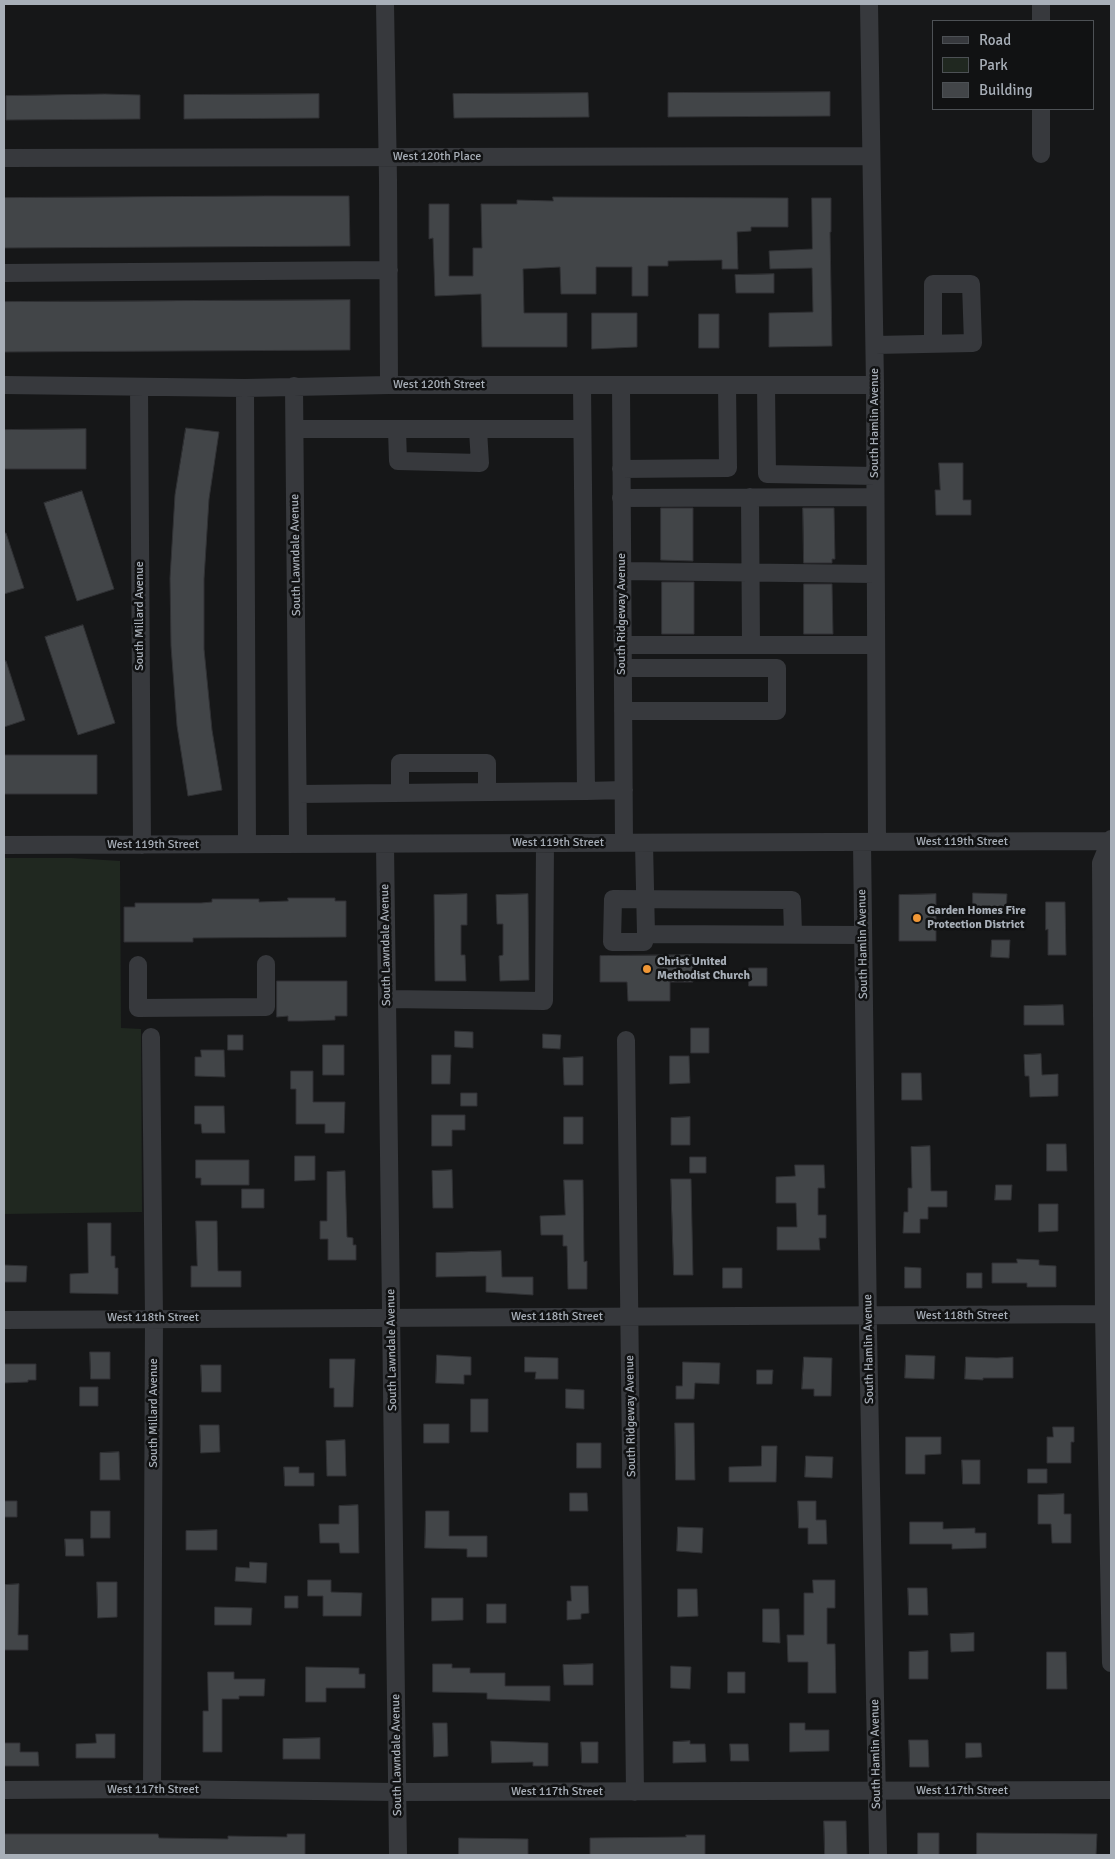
<!DOCTYPE html>
<html>
<head>
<meta charset="utf-8">
<style>
  body { margin:0 }
  #map { position:relative; width:1115px; height:1859px; overflow:hidden; background:#161718; font-family:Signika,sans-serif }
  canvas { display:block }
  .frame { position:absolute; inset:0; border:5px solid #a8afb8; pointer-events:none }
  .legend { position:absolute; left:932px; top:20px; width:162px; height:90px; box-sizing:border-box; background:#111213; border:1px solid #4d5155; margin:0; padding:6px 9px; list-style:none; font-size:15px; color:#a8afb8 }
  .legend li { display:flex; align-items:center; gap:10px; height:25px }
  .legend b { width:25px; border:1px solid #4d5155 }
</style>
</head>
<body>
<div id="map">
<canvas width="1115" height="1859"></canvas>
<div class="frame"></div>
<ul class="legend">
<li><b style="height:6px;background:#37393d"></b>Road</li>
<li><b style="height:14px;background:#202820"></b>Park</li>
<li><b style="height:14px;background:#424548"></b>Building</li>
</ul>
</div>
<script>
const g = document.querySelector('canvas').getContext('2d');
g.lineJoin = 'round';
function paint(path, color) { g.fillStyle = color; g.fill(path, 'evenodd'); }
function strokePath(path, color, width, dash) { g.strokeStyle = color; g.lineWidth = width; g.lineCap = dash ? 'butt' : 'round'; g.setLineDash(dash || []); g.stroke(path); }
function write(font, color, halo, rows, align = 'center') {
  g.font = font + ' Signika,sans-serif'; g.lineWidth = 5; g.setLineDash([]); g.textBaseline = 'middle'; g.strokeStyle = halo; g.fillStyle = color; for (const [text, x, y, turn = 0] of rows) {
    g.save(); g.translate(x, y); g.rotate((+turn || 0) * Math.PI / 180); g.textAlign = isNaN(turn) ? turn : align; if (halo) g.strokeText(text, 0, 0); g.fillText(text, 0, 0); g.restore();
  }
}
const green = new Path2D(`
  M4,858H72L120,861L121,1028L141,1029L142,1212L4,1214Z`);
const building = new Path2D(`
  M830,92V116L668,117V93Z
  M588,93L589,117L454,118L453,94Z
  M105,94L140,95V119L6,120V96Z
  M319,94V118L184,119V95Z
  M264,196H349L350,246L4,248V198Z
  M553,197L788,198V227H751V231L737,232L738,269H722V260L668,261V266H648V296H632V267H596V294H561L560,267L523,269L524,313H567V347H482L481,294L435,296L433,238L429,239V204H449V276H473V248H482L481,204H517V200L553,201Z
  M812,198H831V232H830L832,346L769,347V313L813,312L812,268L770,269L769,251L812,249Z
  M774,274V293H736L735,275Z
  M350,300V350L4,352V302Z
  M592,313H637V347L592,349Z
  M699,314H719V348H699Z
  M186,428L219,432L209,499L204,579V649L212,730L222,790L188,796L177,726L171,646L170,578L175,495Z
  M86,429V469H4V430Z
  M939,463H963V500H971V515H936L935,490H940Z
  M82,491L114,589L77,601L44,503Z
  M661,508H693V561L661,560Z
  M803,508H834L835,559H832V563H804Z
  M4,533H6L24,588L4,594Z
  M662,582H694V634H662Z
  M804,584H832L833,634H804Z
  M83,625L115,723L78,735L45,637Z
  M6,661L25,720L4,727V662Z
  M4,755H97V794H4Z
  M973,893L1007,894L1006,914L973,913Z
  M467,894V925H461V955H465L466,981H435L434,895Z
  M528,894L529,980L500,981L499,956L503,955V924H497L496,895Z
  M936,894V941H899V895Z
  M288,898H335V901H346V937L193,938V942H124V907H135V903H201L212,902V899H259V902L288,901Z
  M1046,902H1065L1066,955H1048V929L1046,930Z
  M992,940H1010L1009,958L991,957Z
  M693,955V982H670V1001H628L627,982H600V956Z
  M749,968H767V986H749Z
  M277,981H347V1016H335V1020L303,1021H288V1016L277,1017Z
  M1063,1005L1064,1025H1024V1006Z
  M691,1028H709V1053H691Z
  M455,1031L473,1032V1048L455,1047Z
  M543,1034L561,1035L560,1049L543,1048Z
  M228,1035H243V1050H228Z
  M323,1045H344V1075H323Z
  M201,1050H224L225,1077L195,1076V1057H201Z
  M1041,1054L1042,1075L1058,1074V1096L1030,1097L1029,1076H1025L1024,1055Z
  M432,1055H451L450,1084H432Z
  M670,1056H689L690,1083L670,1084Z
  M583,1057V1085H564L563,1058Z
  M291,1071H313V1102H345L344,1133H325V1124H296V1089H291Z
  M902,1073H921L922,1100H902Z
  M461,1093H477V1106H461Z
  M195,1106H224L225,1133H202L201,1124H195Z
  M432,1115H465V1130H452V1146H432Z
  M564,1117H583V1144H564Z
  M690,1117V1145H671V1118Z
  M1047,1144H1066L1067,1171H1047Z
  M930,1146L931,1191H947V1207H928V1219H920V1233H903L904,1212H908V1188H912L911,1147Z
  M295,1156H315V1180L295,1181Z
  M690,1157H706V1173H690Z
  M196,1160H249V1185H201V1178H196Z
  M795,1165H824L825,1188H818V1215H826V1238H819L820,1250H777V1227H797L796,1203H776V1177L795,1176Z
  M452,1170L453,1208H433L432,1171Z
  M345,1171L347,1237L353,1238V1245H356V1260H328V1239H320V1221H327V1172Z
  M671,1179H691L693,1275H674Z
  M564,1180H583L584,1262L587,1261V1289H568L567,1246H563V1235H541L540,1216L565,1215Z
  M996,1185H1012L1011,1200H995Z
  M242,1189H264V1208H242Z
  M1039,1204H1058V1231L1039,1232Z
  M196,1221H217L218,1271H241V1287H191V1266H197Z
  M88,1223H111V1256H115V1268H118V1294L70,1293V1274L88,1273Z
  M501,1251L502,1277H533V1295L486,1292V1276L436,1277V1253Z
  M1017,1259L1039,1260V1265L1056,1266V1287H1027V1283H992V1263H1017Z
  M4,1265L27,1266L26,1282H4Z
  M905,1267L921,1268V1288H905Z
  M723,1268H742V1288H723Z
  M967,1273H982V1288H967Z
  M90,1352H110V1379H91Z
  M437,1355L471,1357V1375H464V1384L436,1383Z
  M906,1355L935,1356L934,1379L905,1378Z
  M525,1357L558,1358V1379H535L536,1372H525Z
  M804,1357L832,1358L831,1396H814V1389H802Z
  M966,1357L997,1358L1013,1357V1378H983V1380L965,1379Z
  M330,1359H355L353,1407H334V1388H330Z
  M683,1362L720,1363L719,1384L695,1383L694,1399H676V1386H682Z
  M4,1364H36V1380H28V1382L4,1383Z
  M201,1365H221V1392H202Z
  M757,1370H773L772,1384H757Z
  M80,1387H98V1406H80Z
  M566,1389L584,1390V1409L566,1408Z
  M471,1399H488V1432H471Z
  M675,1423H694L695,1480H676Z
  M424,1424H449V1443H424Z
  M200,1425H219L220,1452L201,1453Z
  M1053,1427H1074V1442H1071V1463H1047V1437H1053Z
  M906,1437H941V1454L925,1455V1474H906Z
  M345,1440L346,1476H327L326,1441Z
  M577,1443H601V1468H577Z
  M762,1446H777L776,1482H729V1467L761,1466Z
  M119,1452L120,1480H100V1453Z
  M806,1456L833,1457L832,1478L805,1477Z
  M962,1460H980V1484H963Z
  M284,1467H299V1473H314V1486H285Z
  M1028,1469H1047V1483H1028Z
  M570,1493H587L588,1511H570Z
  M1064,1494V1514H1071V1543H1052L1051,1524H1038V1495Z
  M5,1501H17V1517H5Z
  M798,1501H816V1520H826L827,1544H808V1528H799Z
  M358,1505L359,1553H340L339,1543H320L319,1524H339V1506Z
  M91,1511H110V1538H91Z
  M426,1511H449V1536H487V1557H467V1549L425,1548Z
  M910,1522H943V1529L975,1528V1533H986V1548L952,1549V1544H910Z
  M678,1527L703,1528L702,1553L677,1551Z
  M217,1530V1550H186V1531Z
  M65,1539H83L84,1556H66Z
  M250,1562L267,1563L266,1583L235,1581L236,1567L249,1568Z
  M308,1580H331V1592L362,1593L361,1616H323V1596H308Z
  M813,1580H835V1608H827V1644H835L836,1693H808V1662H788L787,1635H804V1593H813Z
  M97,1582H117V1617L98,1618Z
  M19,1584L18,1635H28V1650H4L5,1585Z
  M571,1586H588L589,1613L581,1614V1619L567,1620V1601H571Z
  M908,1588H927L928,1615H909Z
  M678,1589H697L698,1616L678,1617Z
  M285,1596H298V1608H285Z
  M432,1598H463V1620L432,1621Z
  M487,1604H506V1623H487Z
  M215,1607L252,1608L251,1625H215Z
  M763,1609H779L780,1643L763,1642Z
  M974,1633V1651L951,1652L950,1634Z
  M928,1651V1679H909V1652Z
  M1047,1652H1066L1067,1689H1047Z
  M433,1664H452V1668H470V1673H505V1686H550V1701L487,1699V1693L433,1692Z
  M593,1664V1685H564L563,1665Z
  M671,1666L691,1667L690,1689L671,1688Z
  M306,1667L359,1668V1674H365V1688H326V1702H306Z
  M208,1672H234V1679H265L264,1696H239V1699H222V1752H203V1711H208Z
  M728,1672H745V1693H728Z
  M433,1723H447L448,1756L434,1757Z
  M790,1723H805V1730H829V1751L790,1752Z
  M96,1734H115V1758H76V1744L96,1743Z
  M320,1738V1759H283V1739Z
  M909,1740H928L929,1767H910Z
  M491,1741L548,1743V1766H533V1762L492,1763Z
  M690,1741V1744H705L706,1762L673,1763V1742Z
  M581,1742H598V1763H582Z
  M4,1743H20V1752H38L39,1766H4Z
  M966,1743H981L982,1757L966,1758Z
  M730,1744H748L749,1761H731Z
  M824,1821H846L847,1855H825Z
  M918,1833H939V1855H918Z
  M977,1833L1097,1834L1096,1855H977Z
  M5,1834H158L159,1838L228,1839V1836L287,1837V1834H305V1855H5Z
  M686,1835H705V1855H590V1838L686,1837Z
  M459,1838L528,1839V1855H459Z`);
const minor = new Path2D(`
  M385,4L388,180L389,385
  M869,4L875,385L877,842
  M1041,4V21
  M1041,109V154
  M4,158L871,156
  M4,273L389,270
  M875,345L973,343L971,284H933V343
  M4,385L245,388L389,385H875
  M621,385L624,843
  M766,385L767,474L875,476
  M294,386L298,844
  M139,387L142,845
  M245,388L247,844
  M295,429H582
  M397,430L398,461L480,463L478,430
  M621,469L728,468L727,385
  M750,497L751,645
  M621,498L875,497
  M622,571L875,574
  M623,645H876
  M623,668H777V711H623
  M586,791L624,790
  M400,793V763H487V792
  M298,794L586,791L582,385
  M1111,839L1101,863L1104,1314L1111,1663
  M862,842L868,1331L878,1855
  M644,843L646,934L863,935
  M385,844L398,1855
  M4,845L1111,841
  M646,934L644,942H612L613,899L792,900L793,934
  M138,965V1008L266,1007V964
  M387,999L544,1001L545,843
  M151,1037L154,1318L152,1789
  M626,1040L635,1792
  M4,1320L1111,1314
  M4,1790L152,1789L397,1792L1111,1790`);
const markers = [
  [917,918,5,"#f09736"],
  [647,969,5,"#f09736"]
];
const streetNames = [
  ["West 120th Place",437,157],
  ["West 120th Street",439,385],
  ["South Hamlin Avenue",875,423,-90],
  ["South Lawndale Avenue",296,555,-91],
  ["South Ridgeway Avenue",622,614,-90],
  ["South Millard Avenue",140,616,-90],
  ["West 119th Street",962,842],
  ["West 119th Street",558,843],
  ["West 119th Street",153,845],
  ["South Hamlin Avenue",863,944,-91],
  ["South Lawndale Avenue",386,945,-91],
  ["West 118th Street",962,1316],
  ["West 118th Street",557,1317],
  ["West 118th Street",153,1318],
  ["South Hamlin Avenue",869,1349,-91],
  ["South Lawndale Avenue",392,1350,-91],
  ["South Millard Avenue",154,1413,-90],
  ["South Ridgeway Avenue",631,1416,-91],
  ["South Hamlin Avenue",876,1754,-91],
  ["South Lawndale Avenue",397,1755,-91],
  ["West 117th Street",153,1790],
  ["West 117th Street",962,1791],
  ["West 117th Street",557,1792]
];
const poiNames = [
  ["Garden Homes Fire",927,911],
  ["Protection District",927,925],
  ["Christ United",657,962],
  ["Methodist Church",657,976]
];
paint(green, '#202820');
paint(building, '#424548');
strokePath(building, '#303134', 1);
strokePath(minor, '#37393d', 18);
for (const [x, y, r, color] of markers) { const dot = new Path2D(); dot.arc(x, y, r, 0, 2 * Math.PI); g.fillStyle = color; g.fill(dot); strokePath(dot, '#111213', 2); }
write('12px', '#a8afb8', '#111213', streetNames);
write('bold 12px', '#a8afb8', '#111213', poiNames, 'left');
</script>
</body>
</html>
